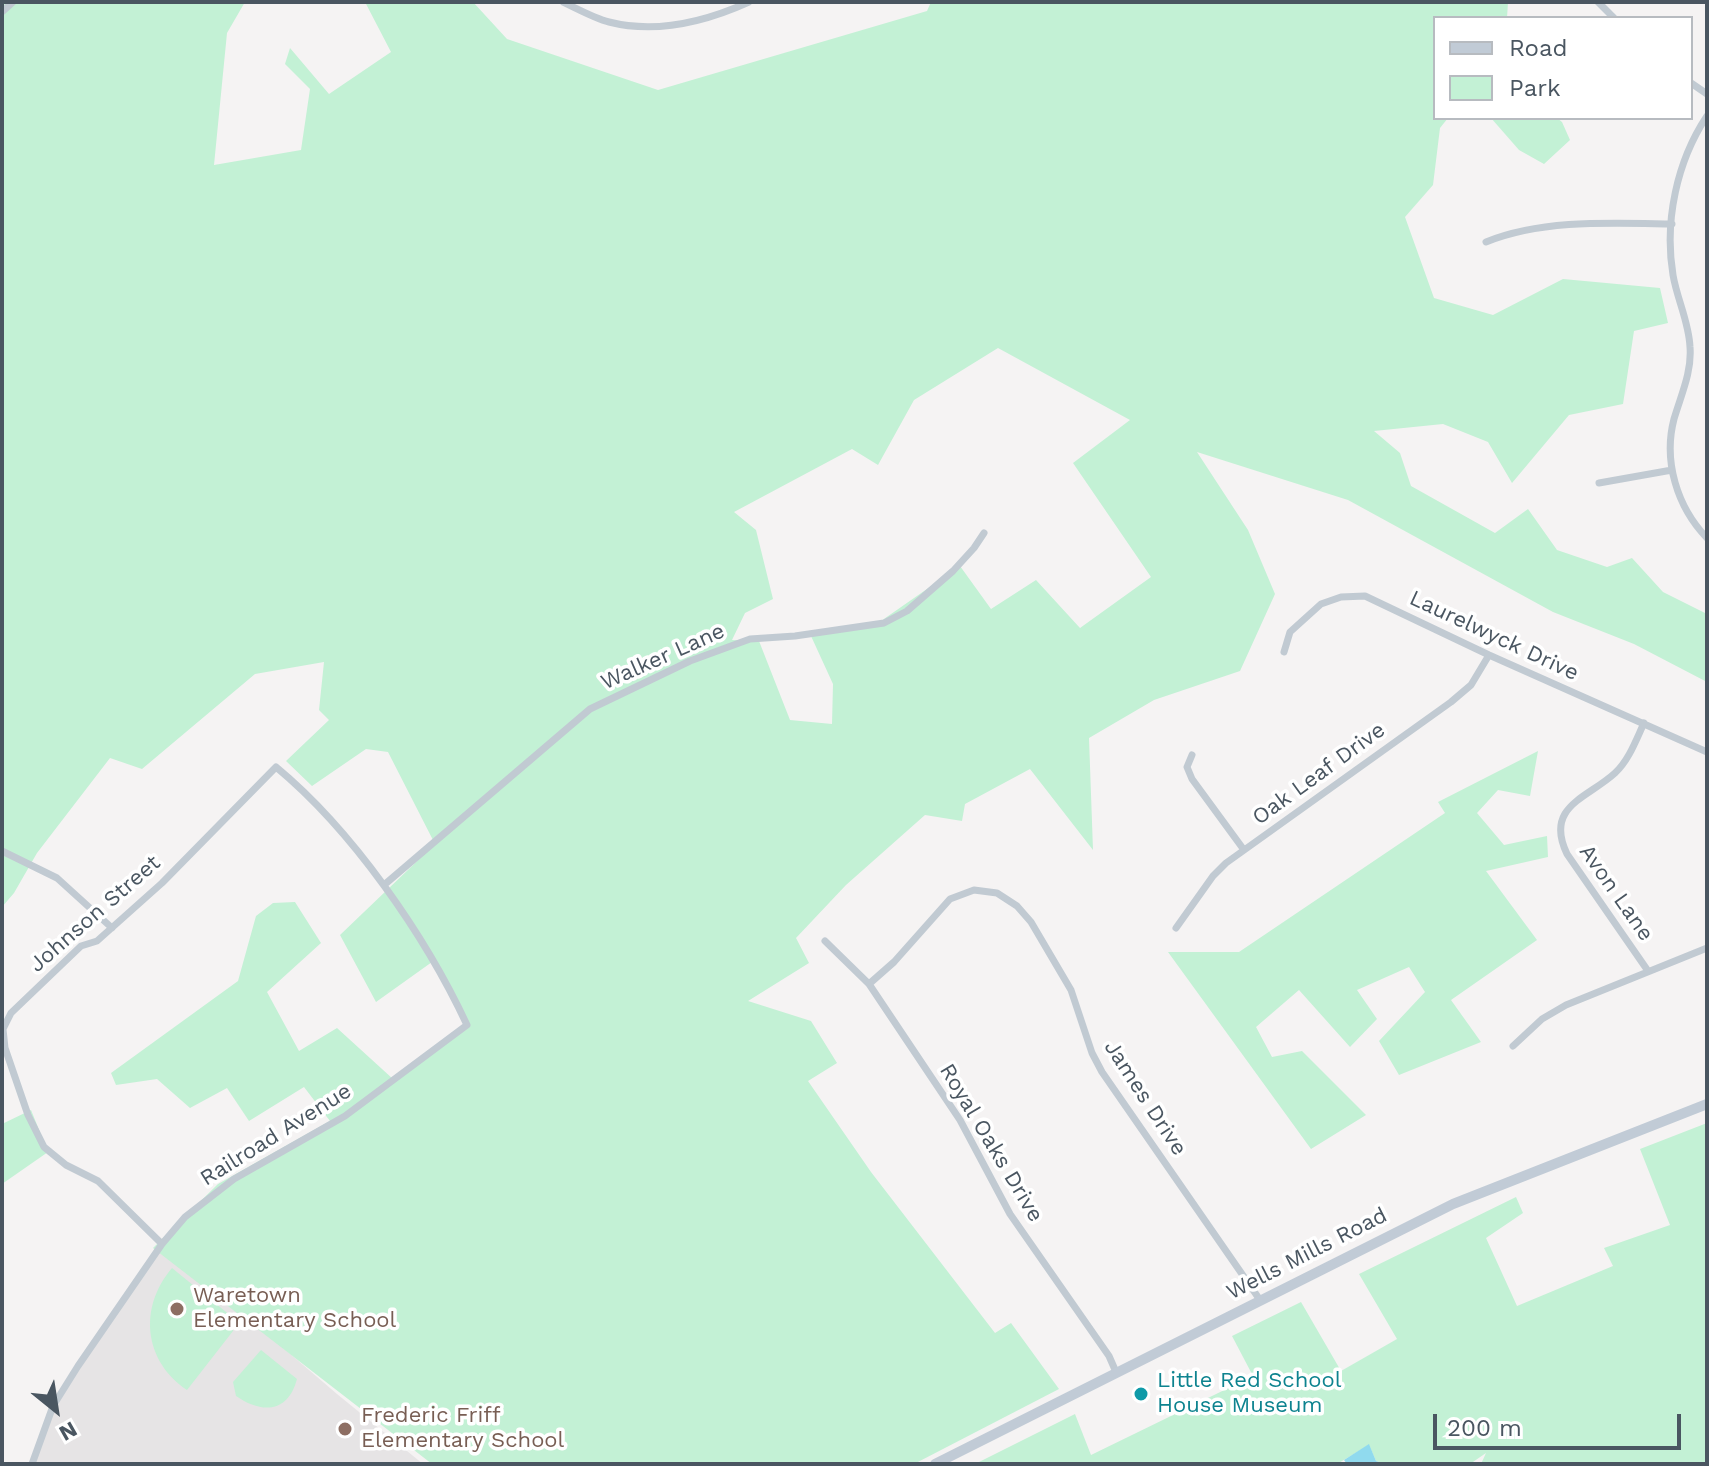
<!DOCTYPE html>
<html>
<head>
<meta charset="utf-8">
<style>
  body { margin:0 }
  #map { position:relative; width:1709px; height:1466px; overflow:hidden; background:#f5f3f3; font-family:"Work Sans",sans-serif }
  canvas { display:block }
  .frame { position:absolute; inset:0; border:4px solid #4a5661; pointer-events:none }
  .legend { position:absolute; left:1433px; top:16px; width:260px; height:104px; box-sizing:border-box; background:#fff; border:2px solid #b7bbc0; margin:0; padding:10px 14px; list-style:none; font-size:24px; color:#4a5661 }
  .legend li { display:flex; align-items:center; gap:16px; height:40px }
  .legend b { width:40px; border:2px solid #b7bbc0 }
  .north { position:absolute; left:16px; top:1370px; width:80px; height:80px; -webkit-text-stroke:6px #fff; paint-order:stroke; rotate:150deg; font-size:22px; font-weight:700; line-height:32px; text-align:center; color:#4a5661 }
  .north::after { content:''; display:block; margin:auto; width:28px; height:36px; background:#4a5661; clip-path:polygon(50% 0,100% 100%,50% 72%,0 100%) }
  .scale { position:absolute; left:1433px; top:1414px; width:248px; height:36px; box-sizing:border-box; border:4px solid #4a5661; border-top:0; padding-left:10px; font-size:24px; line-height:28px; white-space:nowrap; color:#4a5661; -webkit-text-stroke:6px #fff; paint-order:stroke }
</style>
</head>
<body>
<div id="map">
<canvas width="1709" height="1466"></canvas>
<div class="frame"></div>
<ul class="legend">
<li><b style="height:10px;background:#c1cbd6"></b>Road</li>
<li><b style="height:22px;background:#c3f1d5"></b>Park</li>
</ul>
<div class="north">N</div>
<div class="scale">200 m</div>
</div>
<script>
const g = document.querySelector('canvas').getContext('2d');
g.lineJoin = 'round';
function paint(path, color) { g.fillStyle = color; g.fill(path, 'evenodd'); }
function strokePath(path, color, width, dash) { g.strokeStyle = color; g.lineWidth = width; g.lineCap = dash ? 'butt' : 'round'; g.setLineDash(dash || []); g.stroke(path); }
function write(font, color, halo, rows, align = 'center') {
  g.font = font + ' "Work Sans",sans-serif'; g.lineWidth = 7; g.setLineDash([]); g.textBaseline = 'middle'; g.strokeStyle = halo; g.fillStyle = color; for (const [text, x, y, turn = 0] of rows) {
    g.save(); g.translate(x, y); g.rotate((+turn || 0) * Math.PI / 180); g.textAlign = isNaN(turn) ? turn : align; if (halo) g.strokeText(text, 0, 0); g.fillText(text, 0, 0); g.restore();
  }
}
const education = new Path2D(`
  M162,1244L337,1394L423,1464H32L53,1406Z`);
const green = new Path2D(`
  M2,2H245L227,33L214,165L301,150L310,89L285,64L290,48L329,94L391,52L365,2H473L507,39L658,90L927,11L931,2H1508L1507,18H1435V118H1448L1440,128L1433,185L1405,217L1434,298L1493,315L1563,279L1660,288L1668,323L1634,331L1623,404L1569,415L1512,483L1488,442L1443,424L1374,431L1400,453L1411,486L1495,533L1528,509L1557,550L1607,567L1632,558L1663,592L1707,614V682L1634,644L1553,612L1348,500L1197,452L1248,530L1275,594L1240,671L1154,700L1089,738L1093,850L1030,769L965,804L962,821L925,815L846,885L796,938L809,963L748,1001L811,1021L837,1063L808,1081L871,1172L995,1333L1011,1323L1059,1389L914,1464H432L153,1248L218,1184L330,1121L304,1087L249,1121L227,1088L190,1108L157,1079L116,1085L111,1073L238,981L256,916L273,903L295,902L321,943L267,992L299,1051L337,1028L393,1079L468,1024L432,962L376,1002L340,935L435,844L388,752L366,749L312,786L286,761L329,720L319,710L324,662L255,674L142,769L110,758L37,853L14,893L2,907ZM998,348L1130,420L1073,463L1151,577L1080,628L1036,580L991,609L960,566L881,621L811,636L833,684L832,724L790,720L759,641L732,640L745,613L773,599L756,530L734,512L852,449L878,465L914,400Z
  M1491,118H1557L1562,122L1570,140L1544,164L1519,150Z
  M1538,751L1530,796L1498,790L1477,813L1504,845L1547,836L1548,857L1486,871L1537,940L1451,1000L1481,1042L1399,1075L1379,1041L1425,992L1409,967L1357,990L1377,1019L1350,1047L1299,990L1256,1027L1272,1057L1302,1051L1366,1115L1311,1149L1168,952H1239L1445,813L1438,802Z
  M31,1110L48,1152L2,1184V1124Z
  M1707,1123V1464H1481L1486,1453L1470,1464H1385L1376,1461L1369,1445L1337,1464H975L1075,1414L1091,1455L1253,1376L1232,1336L1301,1302L1341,1371L1397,1339L1359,1274L1516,1197L1523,1213L1486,1238L1517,1306L1613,1266L1604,1248L1670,1225L1640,1149Z
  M172,1268L231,1316L233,1331L187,1390C144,1361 138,1308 172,1268Z
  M261,1350L297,1379C288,1413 262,1414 236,1396L233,1382Z`);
const water = new Path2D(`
  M1369,1444L1376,1461L1385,1464H1347L1344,1460Z`);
const street = new Path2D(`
  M563,2C578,9 594,18 609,22C656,34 707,21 749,2
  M1598,2L1614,18
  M2,12L13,2
  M1691,83L1707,94
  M1707,116C1677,161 1664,221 1673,275C1677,299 1689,322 1690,347C1692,372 1681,395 1674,419C1663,461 1677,507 1707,538
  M1486,242C1543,219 1612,223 1672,224
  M1599,483L1672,470
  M1284,652L1290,632L1321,604L1341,597L1365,596L1489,655L1707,752
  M1644,723C1636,740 1629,760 1615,773C1588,798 1544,806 1567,854L1648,971
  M1192,755L1187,767L1192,779L1244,850
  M2,851L57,878L112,928
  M384,885L590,709L690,661L750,639L795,636L884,623L907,611L953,571L974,548L984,533
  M1176,928L1213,876L1226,863L1451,702L1471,685L1489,655
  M825,941L869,984L960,1120L1010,1214L1109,1356L1116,1372
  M869,984L894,962L950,899L974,890L997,893L1017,906L1031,922L1071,990L1092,1053L1102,1072L1260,1300
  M1513,1046L1542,1019L1566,1005L1707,948
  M32,1464L53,1406L78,1366L162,1244L185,1217L234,1179L345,1116L467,1025C425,935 352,830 276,767L162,883L97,941L81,946L11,1013L3,1029L5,1048L28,1115L44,1147L66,1165L98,1181L162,1244`);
const secondary = new Path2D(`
  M935,1464L1453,1204L1707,1104`);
const markers = [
  [177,1309,8,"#8d6e63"],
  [1141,1394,8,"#0f9aa8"],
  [345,1429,8,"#8d6e63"]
];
const streetNames = [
  ["Laurelwyck Drive",1494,636,25],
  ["Walker Lane",663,657,-24],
  ["Oak Leaf Drive",1319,774,-36],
  ["Avon Lane",1616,893,55],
  ["Johnson Street",95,914,-41],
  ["James Drive",1145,1098,57],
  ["Railroad Avenue",276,1135,-32],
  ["Royal Oaks Drive",991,1143,59],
  ["Wells Mills Road",1307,1254,-27]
];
const educationNames = [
  ["Waretown",193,1296],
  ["Elementary School",193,1321],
  ["Frederic Friff",361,1416],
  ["Elementary School",361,1441]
];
const cultureNames = [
  ["Little Red School",1157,1381],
  ["House Museum",1157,1406]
];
paint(education, '#e6e4e5');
paint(green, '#c3f1d5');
paint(water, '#90daee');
strokePath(street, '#c1cad2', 7);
strokePath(secondary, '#c1cbd6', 10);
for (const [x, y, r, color] of markers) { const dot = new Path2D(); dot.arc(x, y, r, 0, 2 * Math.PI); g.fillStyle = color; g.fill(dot); strokePath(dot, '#fff', 3); }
write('22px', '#4a5661', '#fff', streetNames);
write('22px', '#785e54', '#fff', educationNames, 'left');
write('22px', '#0d838f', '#fff', cultureNames, 'left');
</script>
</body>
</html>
